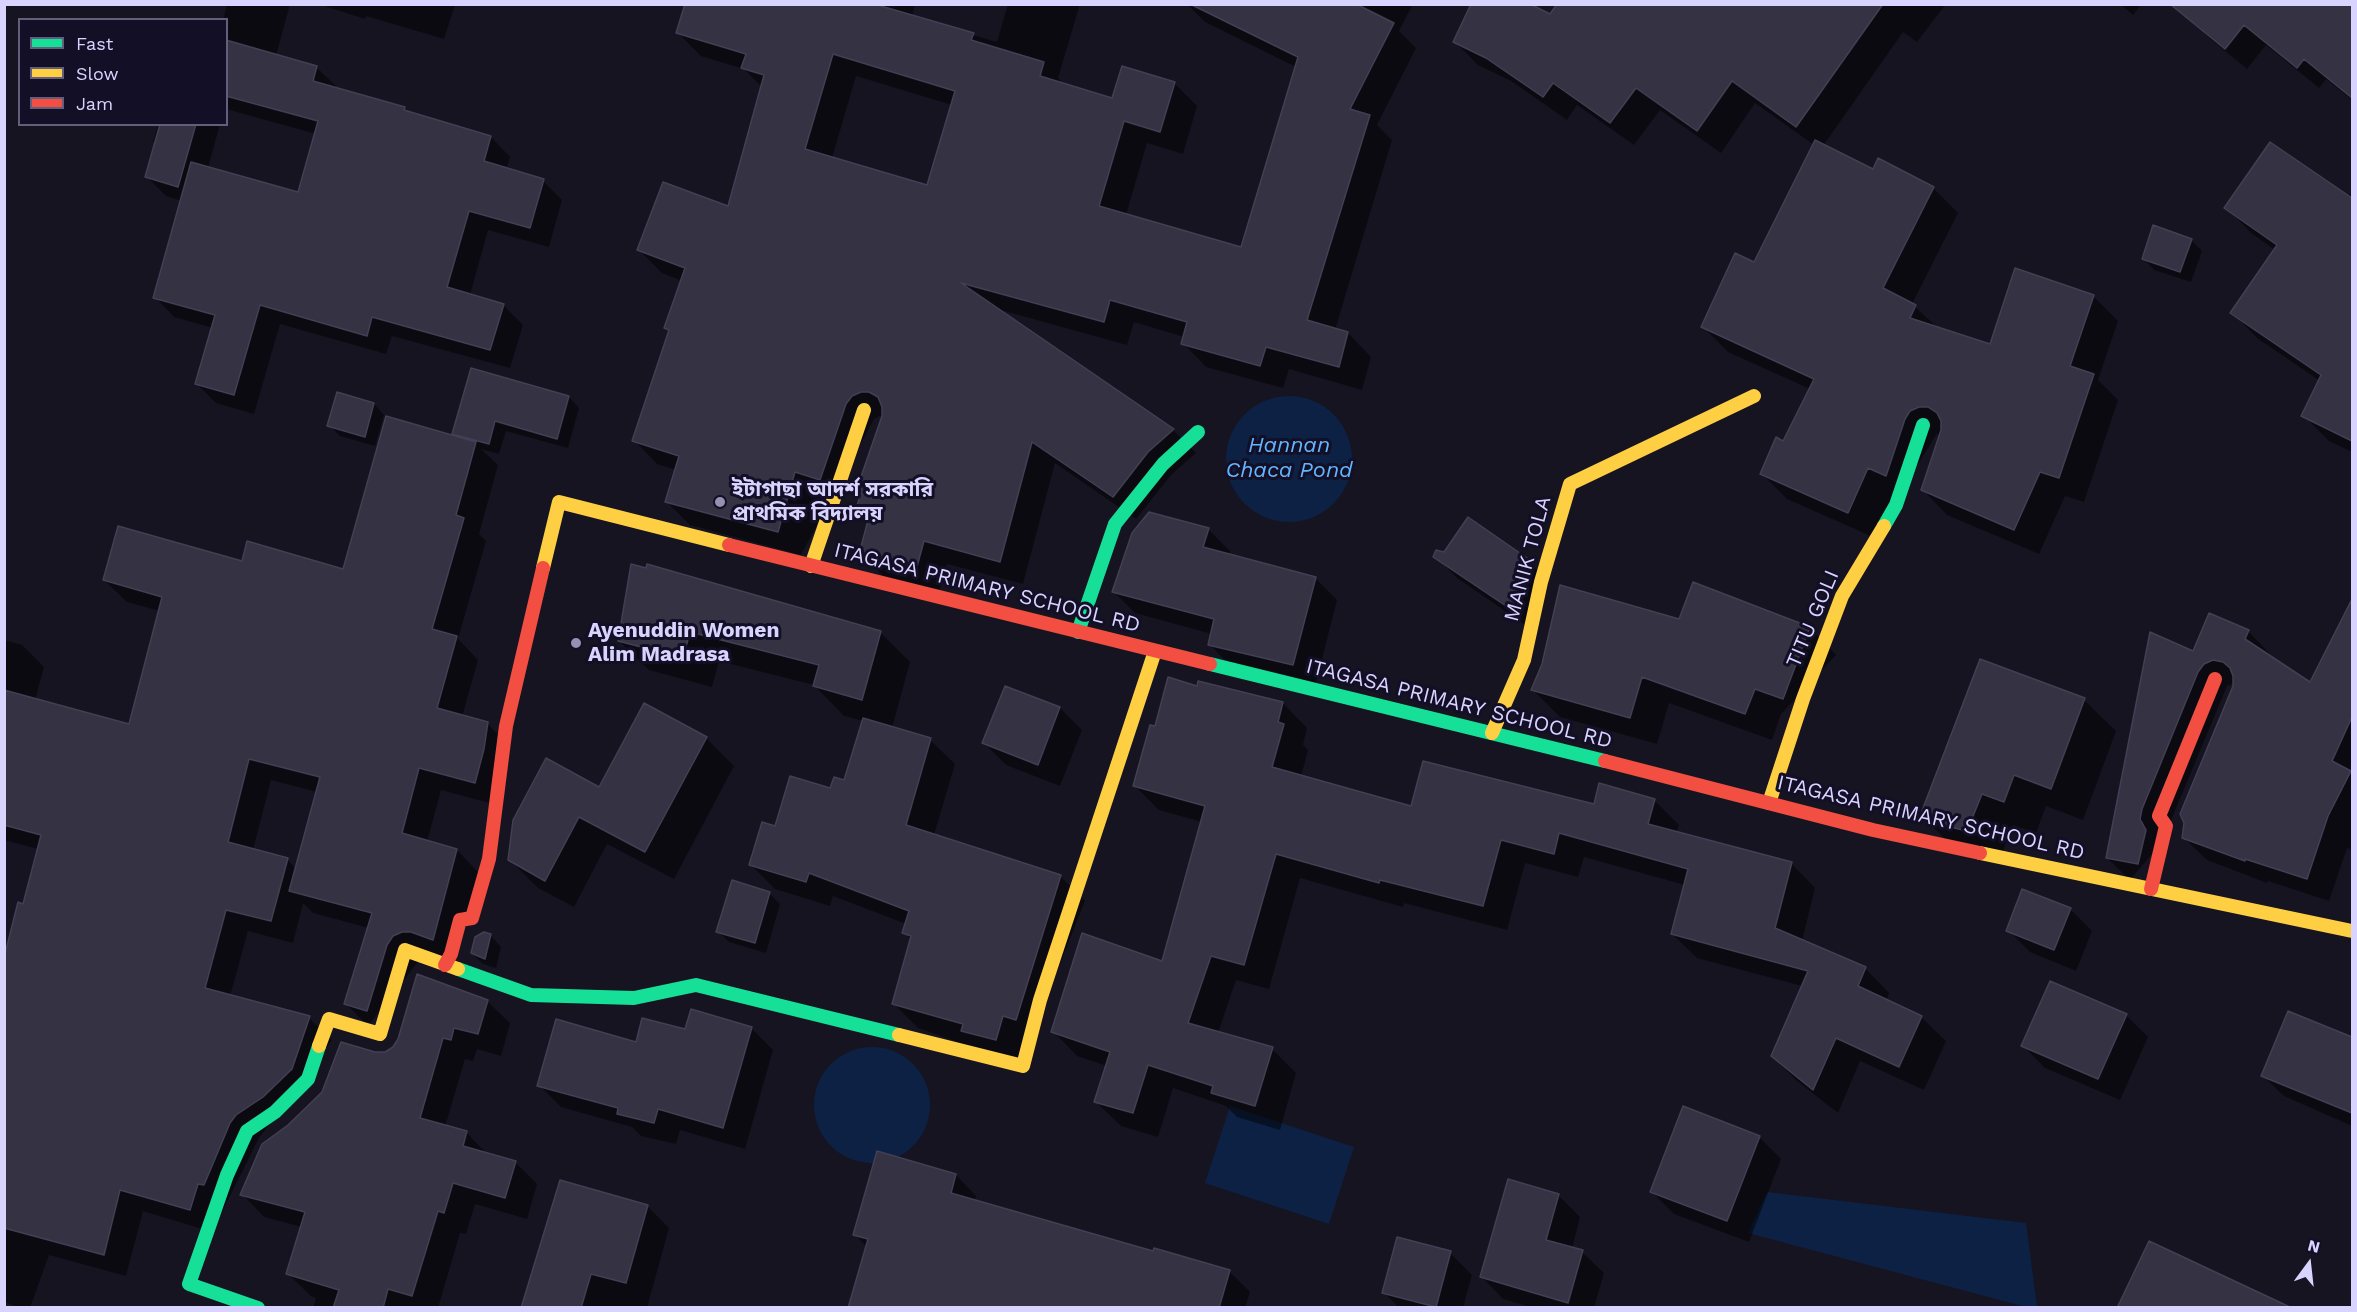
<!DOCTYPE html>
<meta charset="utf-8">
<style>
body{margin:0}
#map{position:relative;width:2357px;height:1312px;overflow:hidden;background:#161421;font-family:"Work Sans",sans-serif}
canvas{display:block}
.frame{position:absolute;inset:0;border:6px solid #d9d4ff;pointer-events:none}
.legend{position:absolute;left:18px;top:18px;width:210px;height:108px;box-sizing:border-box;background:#130f26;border:2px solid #625e7d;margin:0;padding:8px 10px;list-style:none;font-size:18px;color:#d9d4ff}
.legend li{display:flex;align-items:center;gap:12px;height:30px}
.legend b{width:30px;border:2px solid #625e7d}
.north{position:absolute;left:2279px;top:1234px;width:60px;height:60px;-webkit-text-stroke:4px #130f26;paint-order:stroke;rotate:15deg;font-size:16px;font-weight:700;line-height:24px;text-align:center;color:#d9d4ff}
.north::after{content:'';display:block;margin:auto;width:21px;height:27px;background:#d9d4ff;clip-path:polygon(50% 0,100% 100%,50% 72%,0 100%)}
</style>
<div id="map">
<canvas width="2357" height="1312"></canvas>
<div class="frame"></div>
<ul class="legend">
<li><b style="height:8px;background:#16e098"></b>Fast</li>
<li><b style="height:8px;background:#ffcf43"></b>Slow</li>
<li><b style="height:8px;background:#f24e42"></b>Jam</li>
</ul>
<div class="north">N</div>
</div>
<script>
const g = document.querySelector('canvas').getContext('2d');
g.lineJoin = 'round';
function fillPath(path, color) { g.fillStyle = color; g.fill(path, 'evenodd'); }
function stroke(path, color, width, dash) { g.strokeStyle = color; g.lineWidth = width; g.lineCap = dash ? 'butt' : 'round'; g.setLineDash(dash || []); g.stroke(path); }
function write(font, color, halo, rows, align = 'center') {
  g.font = font + ' "Work Sans","Noto Sans Bengali",sans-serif'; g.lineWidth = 6; g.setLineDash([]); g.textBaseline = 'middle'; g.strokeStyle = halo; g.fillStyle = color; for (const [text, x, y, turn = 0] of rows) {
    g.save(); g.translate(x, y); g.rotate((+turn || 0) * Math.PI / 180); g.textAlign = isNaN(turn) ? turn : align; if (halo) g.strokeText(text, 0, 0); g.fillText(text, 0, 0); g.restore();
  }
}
const water = new Path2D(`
 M1226 459a63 63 0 1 1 126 0a63 63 0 1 1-126 0Z
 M814 1105a58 58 0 1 1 116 0a58 58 0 1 1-116 0Z
 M1230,1106L1354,1147L1329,1224L1205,1183Z
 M1767,1192L2026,1223L2037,1307H2026L1748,1233Z`);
const shadow = new Path2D(`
 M227,4H290L276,56L316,67L336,86L335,89L404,108L409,113L491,137L510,157L506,170L543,181L562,200L549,247L488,230L470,295L503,305L523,325L510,368L392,336L386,354L280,324L254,414L216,403L197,384L213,328L174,317L155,297L182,201L166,196L147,177L156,145L153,142L158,124H220L208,168L299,194L316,134L226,109V20H223Z
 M318,4H454L455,5L444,39L366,16L365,19Z
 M686,4H915L912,17L997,42L1008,4H1080L1058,78L1065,85L1113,100L1174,83L1197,106L1183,154L1147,143L1126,215L1242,249L1296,67L1205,22L1187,4H1413L1399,31L1416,48L1377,125L1392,140L1335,330L1348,333L1371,357L1362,390L1289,369L1283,388L1206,367L1183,343L1184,337L1134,322L1127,345L997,309L1173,430L1196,453L1171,475L1136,519L1055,463L1023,584L947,564L939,592L884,577L861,554L870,521L858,509L862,495L858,491L884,414L874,419L801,555L690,525L667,502L676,470L657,464L634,440L670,331L666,328L682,281L662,273L639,250L729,208L762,87L744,69L701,56L678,33ZM856,76L952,105L928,187L832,158Z
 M1599,4H1946L1917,42L1903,32L1823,146L1873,171L1933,188L1958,213L1912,304L1939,329L1991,346L2093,296L2118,321L2098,380L2118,400L2084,502L2065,496L2039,554L1947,515L1923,490L1942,433L1936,435L1873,537L1787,499L1762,474L1784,442L1810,389L1728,352L1703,327L1755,264L1814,145L1755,103L1721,153L1660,110L1634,145L1577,105L1567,120L1511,81L1478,65L1455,42Z
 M2120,4H2142L2133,15Z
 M2346,7L2352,13V100L2326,79L2319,88L2266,45L2247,69L2208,37L2187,16Z
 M2352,191V452L2329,441L2303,415L2320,381L2257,338L2232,312L2275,250L2251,233L2226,207L2348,197Z
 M2191,240L2202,251L2191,282L2154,270L2144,259Z
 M569,397L579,408L568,448L506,431L499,454L481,449L498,465L479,534L486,541L458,639L478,660L462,717L487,723L509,746L497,805L441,790L427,842L457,850L479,873L455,961L425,953L368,1026L346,1004L369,928L313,913L303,903L293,943L248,931L230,996L309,1018L332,1040L259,1138L212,1232L143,1211L126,1276L49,1255L30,1308H20L4,1302V964L24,905L38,849L4,840V640L22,645L44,667L35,700L130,726L160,611L127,602L104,580L243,563L344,570L459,438L454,433ZM271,780L317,792L296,869L287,859L253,850Z
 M374,404L384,415L375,446L340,436L329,425Z
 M1208,529L1230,551L1229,556L1315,578L1337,600L1315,686L1231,666L1209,644L1212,634L1135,613L1113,591Z
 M1435,556L1526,559L1548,581L1537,633L1457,578Z
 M632,566L880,632L910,662L892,728L930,740L955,764L934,835L1061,877L1085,901L1020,1064L918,1028L893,1003L911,940L904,932L906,924L833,896L830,906L775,889L751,865L776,828L845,782L864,721L844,716L814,685L719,661L712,687L649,670L619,641Z
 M2344,620L2352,624V850L2347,848L2329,901L2268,881L2267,883L2207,860L2184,838L2186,823L2234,683L2227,686L2162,842L2130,880L2107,858L2194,653L2248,631L2270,654L2269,657L2311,684Z
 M1680,621L1810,628L1836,655L1781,714L1772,740L1669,703L1657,744L1560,717L1533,690Z
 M1006,688L1060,708L1082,730L1060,786L1006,765L984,743Z
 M1198,688L1283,703L1307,728L1303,745L1308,750L1301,777L1412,808L1595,806L1654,800L1679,825L1676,833L1791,863L1815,888L1802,941L1865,968L1889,993L1886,1001L1921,1017L1946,1041L1924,1090L1860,1061L1838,1113L1797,1081L1772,1056L1802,986L1697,958L1672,934L1685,885L1584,857L1578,877L1525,863L1507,930L1404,903L1403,907L1300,878L1269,989L1236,980L1218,1033L1272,1049L1296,1073L1280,1130L1237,1117L1226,1106L1173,1088L1158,1137L1121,1126L1096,1102L1107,1066L1077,1056L1053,1031L1163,963L1202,822L1159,810L1135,786L1156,728Z
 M2084,700L2116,731L2083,820L2046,806L2036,833L2013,825L1999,862L1954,848L1922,816Z
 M706,738L734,766L674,879L607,844L574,907L538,888L509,859L600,789Z
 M769,893L780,904L766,953L729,942L718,931Z
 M2070,909L2092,931L2076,971L2030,952L2008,930Z
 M484,934L491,936L501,947L496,968L483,964L472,953Z
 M487,1001L510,1023L501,1056L477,1049L473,1061L465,1059L445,1127L467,1133L488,1155L515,1162L537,1184L527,1219L475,1204L466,1234L460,1233L438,1308H313L316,1298L311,1296L288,1274L302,1227L264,1217L242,1194L289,1127L375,1054H385Z
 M2289,1013L2352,1039V1126L2284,1096L2263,1076Z
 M2126,1015L2148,1037L2120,1100L2045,1068L2023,1046Z
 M751,1028L773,1050L745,1149L680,1130L676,1144L641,1136L632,1127L561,1107L539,1085L637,1043L686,1031Z
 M1759,1137L1781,1159L1749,1242L1674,1214L1652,1192Z
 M956,1175L976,1196L975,1201L1154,1252L1229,1271L1250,1292L1245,1308H850L867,1247L854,1234Z
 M1558,1195L1580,1217L1572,1249L1582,1252L1604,1273L1594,1308H1534L1503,1299L1482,1277Z
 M647,1206L669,1228L647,1308H523Z
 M1450,1253L1472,1275L1463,1308H1399L1384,1292Z`);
const building = new Path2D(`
 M685,4H874L974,33L971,40L1044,62L1040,76L1112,98L1122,66L1175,82L1160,132L1124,121L1099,206L1241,247L1298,57L1190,4H1356L1394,23L1350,109L1370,115L1307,320L1348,332L1339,367L1266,347L1260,366L1181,344L1187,322L1110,300L1104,322L961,283L1174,429L1148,452L1113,497L1032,442L1000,562L924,541L916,570L859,554L870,513L856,509L861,493L856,491L882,416V407L878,397L869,392H861L852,396L846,404L820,480L795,472L778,532L665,502L679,456L632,441L669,330L664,328L685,268L637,250L663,182L728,206L764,75L741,68L746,54L676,33ZM833,54L955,91L927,185L805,149Z
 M1471,4H1530L1550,14L1557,4H1883L1796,127L1732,81L1697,131L1636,88L1610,123L1553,83L1543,97L1486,58L1453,42Z
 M2170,4H2352V98L2304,59L2297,68L2244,25L2225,49Z
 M226,40L317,66L313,81L405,107L404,110L491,136L484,161L544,179L530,228L469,211L447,287L504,304L490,350L372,317L367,336L260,305L234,395L195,384L215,315L153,298L191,162L298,192L318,121L226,96Z
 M160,124H196L178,187L145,177Z
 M1815,140L1873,169L1878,158L1934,187L1883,288L1916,305L1910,318L1990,344L2015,268L2094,295L2070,366L2094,374L2059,478L2040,472L2014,530L1921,490L1941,430V421L1937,413L1928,407H1919L1910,411L1905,419L1886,476L1868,468L1848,513L1760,474L1776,437L1783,441L1814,379L1701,327L1735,253L1754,262Z
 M2270,142L2352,198V441L2301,416L2321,375L2230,313L2277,245L2224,208Z
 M2153,225L2192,239L2180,272L2142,259Z
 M471,368L569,396L557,439L495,421L489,444L452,434Z
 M337,392L374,403L365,437L327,426Z
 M386,416L476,442L456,515L464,518L432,629L457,636L437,708L488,722L484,749L475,783L419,768L402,833L457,849L433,940L411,932H402L393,936L387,945L367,1011L344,1004L372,913L289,891L320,777L249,759L228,842L288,858L271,921L226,910L205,988L310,1016L292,1069L263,1097L236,1115L230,1123L204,1185L198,1184L190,1210L120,1190L104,1255L4,1228V958L18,902L23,904L41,835L4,825V690L129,724L162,597L103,580L118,526L242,561L247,541L343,569Z
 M1149,512L1209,528L1203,547L1316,577L1293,665L1208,645L1214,619L1112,592L1132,533Z
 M1468,517L1527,558L1517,573L1524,575L1515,612L1433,557L1436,550L1444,552Z
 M631,564L646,568L647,564L881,631L862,700L813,686L819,665L690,632L683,658L618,641Z
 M1693,582L1810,627L1783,699L1755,689L1745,714L1642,677L1630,718L1531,690L1542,664L1560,585L1679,619Z
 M2352,599V717L2332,761L2351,771L2328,816L2307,879L2245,859V861L2182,838L2184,823L2180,814L2233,686V676L2230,668L2223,662L2213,660L2204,664L2198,672L2142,809L2140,819L2146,830L2138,864L2106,858L2150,632L2193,651L2209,613L2249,630L2245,639L2310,682Z
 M1980,659L2085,698L2051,789L2014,775L2004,802L1982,794L1967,831L1946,826L1920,816Z
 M1168,677L1197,686L1198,681L1283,702L1278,722L1284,724L1272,767L1411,806L1423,761L1594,804L1599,783L1655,799L1648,824L1792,862L1775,928L1866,967L1858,986L1922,1016L1899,1067L1836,1038L1813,1090L1771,1056L1808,971L1671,934L1688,869L1559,833L1554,854L1501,840L1483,906L1380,880L1379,883L1276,854L1244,965L1211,956L1188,1023L1273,1047L1255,1106L1211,1093L1213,1086L1148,1065L1133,1113L1094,1102L1110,1052L1051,1032L1082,933L1162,961L1205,806L1133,786L1150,725L1155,726Z
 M1005,686L1060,707L1038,765L982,743Z
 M644,703L707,737L645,852L579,817L545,881L508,860L513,820L546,758L599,787Z
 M863,718L931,738L906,825L1061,875L1016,1020L1003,1016L996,1040L961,1031L963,1024L892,1004L911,936L902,933L909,911L809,873L806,882L749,865L762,822L775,826L790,776L830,788L834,777L844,780Z
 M732,880L770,892L755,943L716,932Z
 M2022,889L2071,908L2054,950L2006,931Z
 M484,932L491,934L485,959L471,953L475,937Z
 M417,974L488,1000L478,1034L454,1028L451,1040L443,1038L420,1118L467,1131L463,1146L516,1161L505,1198L453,1183L444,1213L438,1211L412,1296L388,1289L383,1308H333L339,1290L286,1274L305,1212L240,1195L262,1144L288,1125L322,1092L341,1042L375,1052H385L393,1047L398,1039Z
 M2050,981L2127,1014L2098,1079L2021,1046Z
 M691,1009L752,1027L723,1128L658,1109L654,1123L617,1114L618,1108L537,1086L556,1019L636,1042L642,1018L685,1029Z
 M2288,1011L2352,1037V1113L2261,1076Z
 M1683,1106L1760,1136L1727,1221L1650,1192Z
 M877,1151L956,1174L951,1193L1153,1251L1154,1248L1230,1270L1219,1308H848L868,1239L853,1235Z
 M1508,1179L1559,1194L1546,1240L1583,1250L1568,1303L1480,1277Z
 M560,1180L648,1205L626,1283L591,1274L581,1308H521Z
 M1397,1237L1451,1251L1436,1307L1382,1293Z
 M2149,1241L2292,1308H2117Z`);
const fast = new Path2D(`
 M1884,526L1896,505L1923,425
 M1078,632L1115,524L1163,464L1198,432
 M1210,664L1605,761
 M458,969L531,995L634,998L696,985L899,1035
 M258,1308L189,1284L227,1175L247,1131L275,1112L308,1079L319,1046`);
const slow = new Path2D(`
 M811,566L864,410
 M543,568L559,502L729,545
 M1492,733L1524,660L1541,582L1570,484L1754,396
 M1769,803L1803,699L1842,596L1884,526
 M1980,853L2352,931
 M899,1035L1023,1066L1040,1000L1155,651
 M319,1046L329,1019L380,1034L405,950L458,969`);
const jam = new Path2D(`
 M729,545L1210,664
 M1605,761L1873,830L1980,853
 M2151,889L2166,826L2159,816L2215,679
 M445,965L451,954L460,920L472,918L489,859L506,726L543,568`);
const markers = [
 [720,502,6,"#9591b1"],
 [576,643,6,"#9591b1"]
];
const poiNames = [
 ["ইটাগাছা আদর্শ সরকারি",732,490],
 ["প্রাথমিক বিদ্যালয়",732,514],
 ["Ayenuddin Women",588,631],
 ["Alim Madrasa",588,655]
];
const streetNames = [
 ["MANIK TOLA",1528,559,-75],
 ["ITAGASA PRIMARY SCHOOL RD",987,588,14],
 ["TITU GOLI",1813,619,-67],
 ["ITAGASA PRIMARY SCHOOL RD",1459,704,14],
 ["ITAGASA PRIMARY SCHOOL RD",1931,818,13]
];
const waterNames = [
 ["Hannan",1289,446],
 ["Chaca Pond",1289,471]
];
fillPath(water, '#0d2144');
fillPath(shadow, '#0007');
fillPath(building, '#343243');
stroke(building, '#433f54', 1.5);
stroke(fast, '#16e098', 14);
stroke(slow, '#ffcf43', 14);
stroke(jam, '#f24e42', 14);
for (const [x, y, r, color] of markers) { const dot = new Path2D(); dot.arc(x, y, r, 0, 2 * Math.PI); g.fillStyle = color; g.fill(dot); stroke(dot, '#130f26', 2); }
write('bold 21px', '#d9d4ff', '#130f26', poiNames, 'left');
write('21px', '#d9d4ff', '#130f26', streetNames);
write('italic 22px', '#62b6ff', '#130f26', waterNames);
</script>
